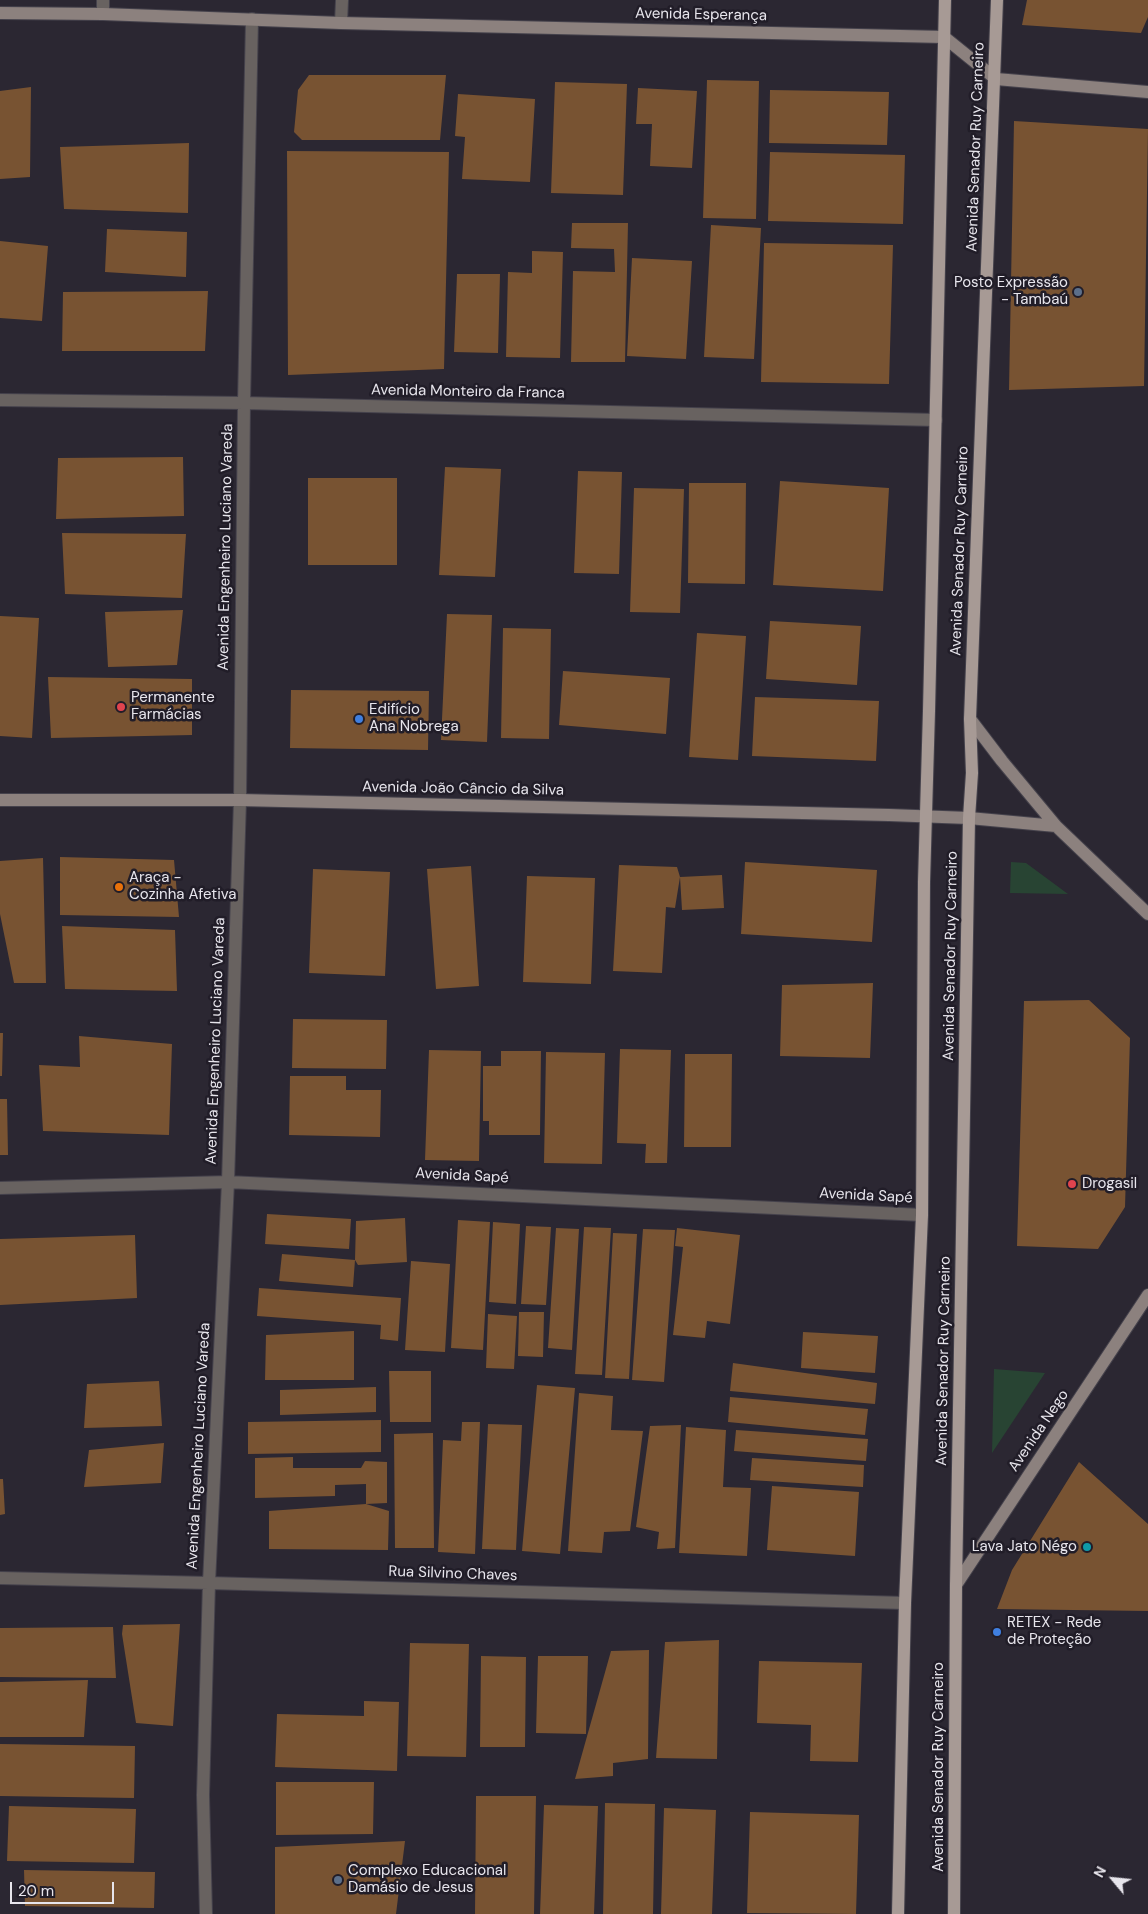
<!DOCTYPE html>
<meta charset="utf-8">
<style>
body{margin:0}
#map{position:relative;width:1148px;height:1914px;overflow:hidden;background:#2b2732;font-family:"DM Sans",sans-serif}
canvas{display:block}
.north{position:absolute;left:1088px;top:1854px;width:50px;height:50px;-webkit-text-stroke:4px #211d28;paint-order:stroke;rotate:298deg;font-size:14px;font-weight:700;line-height:20px;text-align:center;color:#e7e5ec}
.north::after{content:'';display:block;margin:auto;width:18px;height:22px;background:#e7e5ec;clip-path:polygon(50% 0,100% 100%,50% 72%,0 100%)}
.scale{position:absolute;left:10px;top:1882px;width:104px;height:22px;box-sizing:border-box;border:2px solid #e7e5ec;border-top:0;padding-left:6px;font-size:15px;line-height:18px;white-space:nowrap;color:#e7e5ec;-webkit-text-stroke:4px #211d28;paint-order:stroke}
</style>
<div id="map">
<canvas width="1148" height="1914"></canvas>
<div class="north">N</div>
<div class="scale">20 m</div>
</div>
<script>
const g = document.querySelector('canvas').getContext('2d');
g.lineJoin = 'round';
function fillPath(path, color) { g.fillStyle = color; g.fill(path, 'evenodd'); }
function stroke(path, color, width, dash) { g.strokeStyle = color; g.lineWidth = width; g.lineCap = dash ? 'butt' : 'round'; g.setLineDash(dash || []); g.stroke(path); }
function write(font, color, halo, rows, align = 'center') {
  g.font = font + ' "DM Sans",sans-serif'; g.lineWidth = 5; g.setLineDash([]); g.textBaseline = 'middle'; g.strokeStyle = halo; g.fillStyle = color; for (const [text, x, y, turn = 0] of rows) {
    g.save(); g.translate(x, y); g.rotate((+turn || 0) * Math.PI / 180); g.textAlign = isNaN(turn) ? turn : align; if (halo) g.strokeText(text, 0, 0); g.fillText(text, 0, 0); g.restore();
  }
}
const green = new Path2D(`
 M1011,862L1026,863L1068,894L1010,893Z
 M994,1369L1045,1373L992,1453Z`);
const building = new Path2D(`
 M1027,0H1148V17L1141,33L1022,25Z
 M309,75H446L440,140H302L294,132L298,90Z
 M707,80L759,81L756,219L703,218Z
 M555,82L627,84L623,195L551,193Z
 M31,87L30,177L0,179V91Z
 M638,88L697,91L692,168L650,166L652,124H636Z
 M770,90L889,92L887,145L769,143Z
 M458,94L535,99L530,182L462,179L465,137L455,136Z
 M1014,121L1148,129L1144,386L1009,390Z
 M189,143L188,213L64,209L60,147Z
 M287,151L449,152L444,369L288,375Z
 M770,152L905,155L903,224L768,221Z
 M572,223H628L625,362H571L573,271L615,272L614,249L571,248Z
 M711,225L761,228L754,359L704,357Z
 M107,229L187,232L186,277L105,272Z
 M0,241L48,246L42,321L0,318Z
 M764,243L893,245L889,384L761,382Z
 M532,251L563,252L560,358L506,357L508,272L532,273Z
 M632,258L692,261L686,359L627,356Z
 M457,274H500L498,353L454,352Z
 M208,291L205,351H62L63,292Z
 M183,457L184,516L56,519L58,458Z
 M445,467L501,469L495,577L439,575Z
 M578,471L622,472L619,574L574,573Z
 M308,478H397V565H308Z
 M780,481L889,488L883,591L773,585Z
 M689,483H746L745,584L688,583Z
 M634,488L684,489L680,613L630,612Z
 M62,533L186,534L182,598L65,594Z
 M183,610L177,665L108,667L105,612Z
 M447,614L492,615L487,742L441,740Z
 M0,616L39,618L32,738L0,736Z
 M770,621L861,626L857,685L766,679Z
 M503,628L551,629L549,739L501,738Z
 M697,633L746,636L738,760L689,757Z
 M563,671L670,678L666,734L559,725Z
 M48,677L192,679V735L51,738Z
 M291,690L429,691L428,750L290,748Z
 M755,697L879,701L876,761L752,756Z
 M60,857L174,860L179,917L60,915Z
 M43,858L46,983H14L0,914V861Z
 M745,862L877,870L872,942L741,934Z
 M619,865L677,867L680,877L675,908L666,907L662,973L613,971Z
 M471,866L479,986L436,989L427,869Z
 M313,869L390,872L385,976L309,973Z
 M722,875L724,908L682,910L680,877Z
 M527,876L595,878L591,984L523,982Z
 M62,926L175,930L177,991L65,989Z
 M873,983L870,1058L780,1056L782,985Z
 M1089,1000L1130,1038L1125,1207L1098,1249L1017,1246L1024,1001Z
 M293,1019L387,1020L386,1069L292,1068Z
 M0,1033H3L2,1076H0Z
 M79,1036L172,1044L169,1135L43,1131L39,1065L80,1067Z
 M620,1049L671,1050L667,1163H645L646,1144L617,1143Z
 M429,1050L481,1051L479,1161L425,1160Z
 M501,1051H541L540,1135H489V1121H483V1066H501Z
 M546,1052L605,1053L602,1164L544,1163Z
 M685,1054H732L731,1147H684Z
 M290,1076H346V1090H381L380,1137L289,1135Z
 M0,1099H7L8,1155H0Z
 M267,1214L351,1219L349,1249L265,1244Z
 M405,1218L407,1262L358,1265L355,1260L353,1287L279,1281L282,1254L355,1260L356,1221Z
 M458,1220L490,1222L483,1350L451,1348Z
 M493,1222L520,1224L516,1304L489,1302Z
 M526,1226L551,1227L546,1305L521,1304Z
 M584,1227L611,1228L602,1375L575,1374Z
 M556,1228L579,1229L572,1350L548,1348Z
 M677,1228L740,1235L730,1324L707,1321L705,1338L673,1335L683,1247L675,1246Z
 M643,1229L675,1230L664,1382L632,1380Z
 M613,1233L637,1234L629,1379L605,1378Z
 M135,1235L137,1298L0,1305V1239Z
 M411,1261L450,1264L445,1352L405,1350Z
 M259,1288L401,1298L398,1341L380,1339L381,1325L257,1316Z
 M519,1312H544L543,1357L518,1356Z
 M488,1314L517,1316L514,1369L486,1368Z
 M354,1331V1380H265L266,1335Z
 M803,1332L878,1336L875,1373L801,1368Z
 M733,1363L877,1383L875,1404L730,1391Z
 M389,1371H431V1422H390Z
 M159,1381L162,1426L84,1428L87,1384Z
 M537,1385L575,1388L560,1554L522,1551Z
 M376,1387V1412L280,1415V1390Z
 M579,1393L613,1396L611,1430L643,1431L630,1531L604,1532L602,1553L568,1551Z
 M730,1397L868,1409L865,1435L728,1422Z
 M381,1420V1452L248,1454V1422Z
 M462,1422H480L475,1554L438,1552L443,1440L461,1441Z
 M488,1424L522,1425L516,1550L482,1549Z
 M681,1425L675,1548L657,1549L659,1532L636,1527L650,1426Z
 M686,1427L726,1430L723,1487L751,1488L747,1556L679,1553Z
 M736,1430L868,1439L866,1461L734,1451Z
 M433,1433L434,1548H395L394,1434Z
 M164,1443L161,1483L84,1487L89,1450Z
 M293,1457V1468H361L365,1461L387,1462V1503L366,1504V1484L335,1485V1496L255,1498V1458Z
 M752,1458L864,1465L863,1487L750,1480Z
 M1079,1462L1148,1524V1611L997,1609L1012,1570Z
 M0,1479H3L5,1514L0,1515Z
 M772,1486L859,1492L855,1556L767,1550Z
 M366,1504L389,1511L388,1550L269,1549V1511Z
 M180,1624L173,1726L136,1723L122,1634L123,1625Z
 M113,1627L116,1678L0,1677V1628Z
 M719,1640L717,1759L656,1758L665,1642Z
 M410,1643L469,1644L466,1757L407,1756Z
 M649,1650L648,1759L613,1763V1776L575,1779L611,1651Z
 M481,1656L526,1657L525,1747H480Z
 M538,1656H588L586,1734L536,1733Z
 M759,1661L862,1663L858,1762L810,1761L811,1725L757,1723Z
 M88,1680L84,1737H0V1682Z
 M364,1701L399,1702L397,1771L275,1767L277,1714L364,1716Z
 M0,1744L135,1746L134,1798L0,1796Z
 M276,1782H374L373,1834L276,1835Z
 M476,1796H536L534,1914H475Z
 M605,1803L655,1804L653,1914H603Z
 M544,1805L598,1806L594,1914H540Z
 M9,1806L136,1809L134,1863L7,1861Z
 M664,1808L716,1810L712,1914H661Z
 M750,1812L859,1815L856,1914L747,1913Z
 M405,1841L396,1914H275V1847Z
 M24,1870L155,1872L154,1908L25,1906Z`);
const street = new Path2D(`
 M103,0V14
 M341,23L342,0
 M0,400L244,403L936,420
 M0,1188L228,1182L922,1215
 M0,1578L209,1583L905,1603
 M206,1914L203,1795L209,1583L228,1182L240,800L244,403L252,19`);
const secondary = new Path2D(`
 M0,13L103,14L341,23L944,37L996,79L1148,92
 M970,719L1002,761L1056,826L1148,914
 M0,800H240L889,815L969,818L1056,826
 M956,1585L1148,1295`);
const primary = new Path2D(`
 M898,1914L905,1603L922,1215L924,882L929,711L945,0
 M954,1914L956,1585L969,818L972,773L970,719L997,0`);
const markers = [
 [1078,292,5,"#5c6f8a"],
 [121,707,5,"#e0444e"],
 [359,719,5,"#3f7fe0"],
 [119,887,5,"#e8710a"],
 [1072,1184,5,"#e0444e"],
 [1087,1547,5,"#0f9aa8"],
 [997,1632,5,"#3f7fe0"],
 [338,1880,5,"#5c6f8a"]
];
const streetNames = [
 ["Avenida Esperança",701,15,1],
 ["Avenida Senador Ruy Carneiro",976,147,-88],
 ["Avenida Monteiro da Franca",468,392,1],
 ["Avenida Engenheiro Luciano Vareda",226,547,-89],
 ["Avenida Senador Ruy Carneiro",960,551,-88],
 ["Avenida João Câncio da Silva",463,789,1],
 ["Avenida Senador Ruy Carneiro",951,956,-89],
 ["Avenida Engenheiro Luciano Vareda",216,1041,-88],
 ["Avenida Sapé",462,1176,3],
 ["Avenida Sapé",866,1196,3],
 ["Avenida Senador Ruy Carneiro",944,1361,-89],
 ["Avenida Nego",1039,1431,-56],
 ["Avenida Engenheiro Luciano Vareda",199,1446,-87],
 ["Rua Silvino Chaves",453,1574,2],
 ["Avenida Senador Ruy Carneiro",939,1767,-90]
];
const poiNames = [
 ["Posto Expressão",1068,283,"right"],
 ["- Tambaú",1068,300,"right"],
 ["Permanente",131,698],
 ["Farmácias",131,715],
 ["Edifício",369,710],
 ["Ana Nobrega",369,727],
 ["Araça -",129,878],
 ["Cozinha Afetiva",129,895],
 ["Drogasil",1082,1184],
 ["Lava Jato Négo",1077,1547,"right"],
 ["RETEX - Rede",1007,1623],
 ["de Proteção",1007,1640],
 ["Complexo Educacional",348,1871],
 ["Damásio de Jesus",348,1888]
];
fillPath(green, '#284433');
fillPath(building, '#785332');
stroke(street, '#45424c', 14);
stroke(secondary, '#45424c', 14);
stroke(primary, '#45424c', 14);
stroke(street, '#686260', 12);
stroke(secondary, '#8c817e', 12);
stroke(primary, '#a79a95', 12);
for (const [x, y, r, color] of markers) { const dot = new Path2D(); dot.arc(x, y, r, 0, 2 * Math.PI); g.fillStyle = color; g.fill(dot); stroke(dot, '#211d28', 2); }
write('15px', '#e7e5ec', '#211d28', streetNames);
write('15px', '#e7e5ec', '#211d28', poiNames, 'left');
</script>
